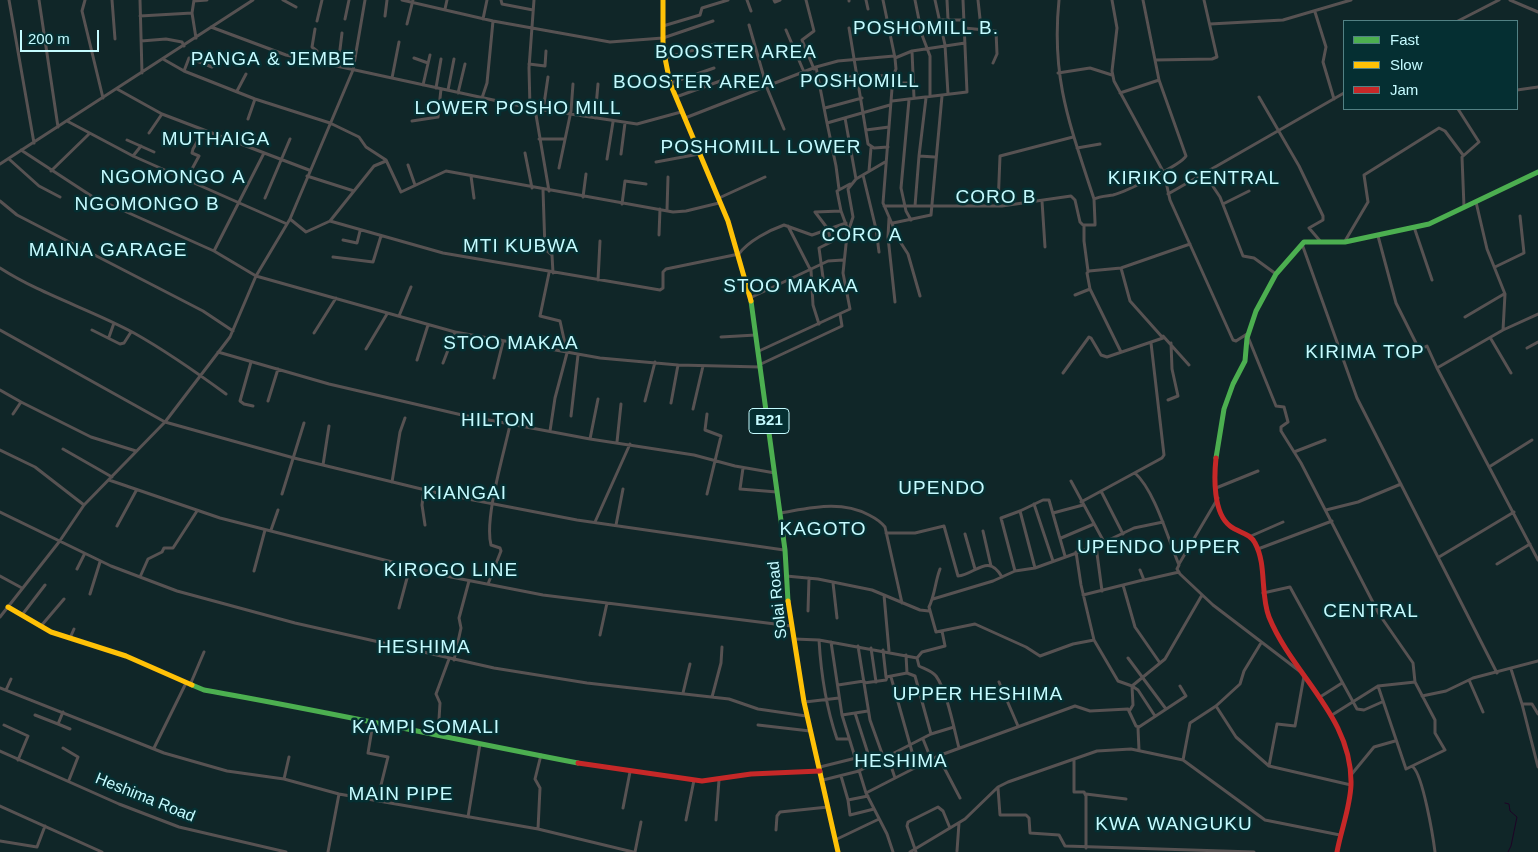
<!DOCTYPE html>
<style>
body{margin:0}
#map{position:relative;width:1538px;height:852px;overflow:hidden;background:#102628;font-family:Arial,sans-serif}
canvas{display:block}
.legend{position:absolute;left:1343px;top:20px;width:175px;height:90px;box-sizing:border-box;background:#052f32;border:1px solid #528184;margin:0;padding:6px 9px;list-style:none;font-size:15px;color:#c5fbff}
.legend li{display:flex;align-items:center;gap:10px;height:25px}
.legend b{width:25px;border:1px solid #528184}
.scale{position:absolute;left:20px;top:30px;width:79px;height:22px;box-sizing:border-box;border:2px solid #c5fbff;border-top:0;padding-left:6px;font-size:15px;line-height:18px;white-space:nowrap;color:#c5fbff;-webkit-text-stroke:4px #052f32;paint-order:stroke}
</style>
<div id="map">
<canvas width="1538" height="852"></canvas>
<ul class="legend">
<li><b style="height:6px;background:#4caf50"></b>Fast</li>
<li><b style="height:6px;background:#ffc107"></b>Slow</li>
<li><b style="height:6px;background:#c62828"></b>Jam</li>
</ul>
<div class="scale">200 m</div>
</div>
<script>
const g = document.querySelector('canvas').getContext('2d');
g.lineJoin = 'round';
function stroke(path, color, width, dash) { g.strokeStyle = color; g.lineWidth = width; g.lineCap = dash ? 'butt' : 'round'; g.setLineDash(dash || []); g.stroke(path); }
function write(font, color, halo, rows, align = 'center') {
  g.font = font + ' Arial,sans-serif'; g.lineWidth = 5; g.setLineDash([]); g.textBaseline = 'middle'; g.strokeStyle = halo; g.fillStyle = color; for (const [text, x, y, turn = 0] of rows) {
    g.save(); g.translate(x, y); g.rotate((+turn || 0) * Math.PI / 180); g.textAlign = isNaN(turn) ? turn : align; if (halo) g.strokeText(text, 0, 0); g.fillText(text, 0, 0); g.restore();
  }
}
const stream = new Path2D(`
 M1505,803L1509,804L1510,811L1517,817L1511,846L1508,852`);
const street = new Path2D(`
 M9,0L34,143
 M39,0L58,127
 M85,0L82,11L103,98
 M112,0L115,39
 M140,0L142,73
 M283,0L296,7
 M402,0L493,21L610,42L663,38L713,21
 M501,0L502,4L533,10
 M747,0L751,11
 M774,0L775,2L780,0
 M806,0L814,31L802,40L814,69
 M849,0V1
 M866,0L868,9
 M883,0L895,58L896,69L893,76L883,203L899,240L908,254L920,296
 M915,0L922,35L930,56V96
 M935,0L945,45L948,94
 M947,0L948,19
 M978,0L981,28
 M1059,0C1051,79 1070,125 1094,199
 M1112,0L1117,28L1112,71L1114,81L1164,173L1170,200L1233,340L1236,341L1247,334
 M1510,0L1538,12
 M194,1L207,0
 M445,9L447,0
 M1315,12L1326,47L1323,62L1334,99
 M192,13L194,0
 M140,16L192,13L196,38
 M385,16L387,0
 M345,19L349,0
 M483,19L487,0
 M940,20H963
 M317,21L322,0
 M1458,21L1499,0
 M407,24L413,0
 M1210,24L1283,20L1351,0
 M749,25L767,88L784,129
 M663,26L700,15L702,8L728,0
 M211,27L286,55L530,108L637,124L681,112
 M849,28L868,144L874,148L888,147
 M964,28L996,31L997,54L993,63
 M315,29L312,47L317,51L315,61
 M786,30L804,72
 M141,41L166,39L182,42L184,46
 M912,51L914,98
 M414,58L428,63
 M665,58L715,44
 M895,58L912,51L965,43
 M163,59L184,71L255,99L330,123L359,137L366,147L386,160L401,192L446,171L673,212L686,211L719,203
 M1155,60L1212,59L1217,57L1204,0
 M529,64L545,66L546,51
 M338,66L342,33
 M816,67L827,123
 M184,71L189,58L212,67
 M1058,73L1090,68L1112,75
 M392,78L399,42
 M671,83L714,68
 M894,83H913
 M423,85L430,55
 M821,87L856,75L893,76
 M436,88L441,59
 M117,89L162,114L309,170
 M448,90L454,59
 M1517,90L1538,87
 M237,91L246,74
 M458,93L465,64
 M1120,93L1159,80
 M676,97L723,80
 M1259,97L1299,166L1323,216V220L1309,228L1321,242
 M482,98L487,83L493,21
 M909,100L901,188L906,211L911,220
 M892,101L967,92L963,0
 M530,108L529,68L534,0
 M825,108L862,98
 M535,109L549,191
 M1458,109L1479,142L1462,157L1464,207
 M543,111L548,77
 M595,118L598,84
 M685,118L816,67L838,61L894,56
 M845,118L856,179
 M248,119L255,99
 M67,121L133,156L287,224
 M412,121L438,117L441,89
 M866,130L889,127
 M149,133L162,114
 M539,139H564
 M127,140L154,152
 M1077,148L1100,144
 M21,150L93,197L214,251L264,153
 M525,153L532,188
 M621,154L625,123
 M133,156L141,146
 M919,156L926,98
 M9,159L39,186L60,197
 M607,159L613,122
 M656,162L699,154
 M0,164L253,0
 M408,165L415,185
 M559,168L571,111L573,84
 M51,171L89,134
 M869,171L871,148
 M1204,173L1220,197L1243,256L1254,258L1276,274
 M863,175L876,229L879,252
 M307,176L354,191
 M471,176L474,198
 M186,180L199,156L192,153L193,149L204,130
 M839,189L836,166L827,123L890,105
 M543,190L545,249L552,255L553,273
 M1168,194L1344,93
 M583,197L586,174
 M265,198L290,139
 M719,198L765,177
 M0,201L17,215L203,311L233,331
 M1042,201L1045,247
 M1476,202L1487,249L1505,294L1503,330
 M622,204L625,181L646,184
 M1223,204L1249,191
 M884,206H1002L1071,196L1075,200L1080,222L1083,225H1095V222L1094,199C1100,196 1107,196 1113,195C1125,192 1181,165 1186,156L1159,80L1143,0
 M915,206L919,156L935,157
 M998,206L1000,156L1073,137
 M667,210L668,177
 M889,218L888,237L895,302
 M290,219L306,232L330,221L443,253L660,290L663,288V272L666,269L739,254C748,241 770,230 784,225L812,235L846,223
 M330,221L374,166L386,161
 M893,223L931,215L942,96
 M1084,225V241L1088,271
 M788,226L810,269
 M1414,227L1432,280
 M848,230L841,211L837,191L850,184
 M659,235L660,209
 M1378,236L1396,303L1418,347L1421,349L1427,346L1437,368L1503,330L1538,314
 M343,240L357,243L360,231
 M1345,241L1368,202L1364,175L1439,128L1445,131L1463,155
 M1302,244L1357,398L1497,673
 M214,251L256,276L455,332L600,358L678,365L761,367
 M333,257L373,262L381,236
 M1495,267L1524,253L1520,216
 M0,268C42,295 90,309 134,333C166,351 196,372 226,394
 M811,270L813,305L819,324
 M549,273L540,316L560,321L567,353L555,398L550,431
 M598,280L600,241
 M824,285L819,248L831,242L828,229L815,212L841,211
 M1090,289L1121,352
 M1075,295L1090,289L1087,273L1089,271L1121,268L1190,244
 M752,297L828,261L843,260
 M399,316L411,287
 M1465,317L1504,294
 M0,330L165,422L294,458L442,494L577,520L784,550
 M92,330L120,344L124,343L131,332
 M314,333L336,298
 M1163,336L1189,365
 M109,337L114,323
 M721,337L756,335
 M1248,337L1276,406L1284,407L1288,422L1281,427V431L1301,463L1379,614L1413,663L1415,682L1435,720V733L1445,750L1406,769L1378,686
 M1491,339L1511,373
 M1527,348L1538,342
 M366,349L387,314
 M759,351L850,309L843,273L847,235L853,217L848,189L856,179L885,162
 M218,352L329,384L462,415L590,439L694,455L735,466L775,473
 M417,360L428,325
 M251,362L240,401L244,404L253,406
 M443,363L455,332
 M761,364L842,326L840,314
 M1437,368L1538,560
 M1063,373L1089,337L1091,338L1101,355L1107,357L1163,338L1130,301L1121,268
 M494,378L503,342
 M0,390L21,402
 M1168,400L1178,396L1172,369L1171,343
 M268,401L278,369
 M645,401L655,362
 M671,403L678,365
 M693,409L703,366
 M13,414L21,402L91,437L136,451
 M707,414L705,430L721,436L707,494
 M571,416L578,355
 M590,439L598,399
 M617,442L621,404
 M63,449L112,477
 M0,450L35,467L84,505
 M1294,452L1325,440
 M323,465L329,426
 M1489,467L1532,440
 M743,468L740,489L777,492
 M1135,473C1155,491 1168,539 1179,565L1177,569L1180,574L1213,605L1302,673
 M109,480L220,518L451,577L543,595L791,626
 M1071,481L1104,542
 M392,482L400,432L405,418
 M1216,488L1258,471
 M424,489L422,505L425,525
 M1101,491L1123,534
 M282,494L304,423
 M1081,502L1162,458L1164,455L1151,343
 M1034,504L1053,561
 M1326,510L1358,502L1401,484
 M1020,511L1035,568
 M0,512L111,566L177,591L295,623L494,668L587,683L729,699L758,709L806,716
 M780,513C811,508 840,500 869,515C875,518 881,522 885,527L902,603
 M1053,513L1083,505
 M595,522L630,444
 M616,525L623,489
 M117,526L136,491
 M271,530L278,510
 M983,531L991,566
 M886,533H915L944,526L958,576C975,575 988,552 1002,577
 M965,534L975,569
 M1251,536L1283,522
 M1061,538L1094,524
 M1096,546L1102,591
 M1258,549L1332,521
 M1076,552L1081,585L1094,640L1118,681L1132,686L1165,659L1202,595
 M1439,557L1514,512
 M1179,564L1218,498
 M1497,564L1530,544
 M77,569L84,555
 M940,569C935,582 935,595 929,607L936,632L975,624L1026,647L1040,656L1073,644L1094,640
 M1140,570L1144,580L1179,572
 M254,571L265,530
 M1015,571L1001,518L1020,511L1043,500H1049L1065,556
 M0,576L22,588
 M786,576L818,579L872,590L920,610L929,611
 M140,577L148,559L162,552L164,548H173L197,511
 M833,583L837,618
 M488,584L501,551L500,548L491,545C484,519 504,453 510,425
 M1123,585L1135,627L1160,663
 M1263,593L1290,587L1357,709L1364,710L1382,702
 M90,594L100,562
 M884,595L889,651
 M1083,595L1143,580
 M933,599L993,581L1015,571L1035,568L1096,546L1134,528L1163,522
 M399,608L410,567
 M808,611L809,578
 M22,615L45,585
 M0,617L59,542L84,505L165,422L230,337L256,276L290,219L353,70L365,0
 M41,626L64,599
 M942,631L945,646L922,652L917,658L919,666C925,669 932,671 936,676C947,691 954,729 959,748
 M600,635L607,603
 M70,638L74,629
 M794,639L819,640L917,658
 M819,640C821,674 826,707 837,739H849
 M831,642L842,715L866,793L887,834L893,852
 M858,646L870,720L884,759
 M871,648L876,682
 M883,650L886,677L907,673L915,676L931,734
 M906,655L907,673
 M1128,658L1166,709
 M454,660L461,628L459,618L469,581
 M1511,669L1522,704L1538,767
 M891,677L916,766
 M1469,680L1483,712
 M999,682L1018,726
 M864,683L886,680L887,677
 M190,685L204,652
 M838,685L864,681
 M1132,686L1138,690L1155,716
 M0,688L164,753L227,771L284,779L339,794L538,829L633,852
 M6,690L11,679
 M683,693L690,664
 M1422,696L1446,691L1473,678L1538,661
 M712,697L721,663L722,647
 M1320,697L1342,683
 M805,702L839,698
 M1522,704H1532L1538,714
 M1216,706L1236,737L1269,766L1351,785
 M1130,710L1133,705L1132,686
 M855,713L872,766
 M35,715L58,724L63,712
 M842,715L868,711
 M1332,715L1378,686L1415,682
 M373,723L368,753L388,757L377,801
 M58,724L70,729
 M4,725L28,736L18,760
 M758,725L810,731
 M1138,728L1139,750
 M438,736L440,703L436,694L449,659
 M923,739L931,759
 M63,748L78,757L69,780
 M154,748L186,683
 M0,751L119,804L179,827L286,852
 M938,756L960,798
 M888,757L895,778
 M1074,760V792H1084L1086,796V848
 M1183,760L1190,723L1216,706L1240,684L1244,671L1261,643
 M1269,766L1277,724L1295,726L1304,676
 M820,767L856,758
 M1413,767C1423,776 1433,836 1435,852
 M1351,775L1374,747L1395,741
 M841,776L848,800L868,796
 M284,779L289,757
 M823,780L859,771L931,734L954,727
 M998,788L1000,815H1026L1029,818L1030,833L1059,835L1065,846L1254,852
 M866,793L938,756L1075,706L1090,711L1128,709L1136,726L1139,727L1186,696L1180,686
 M1086,794L1126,799
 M848,800L850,815L874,809
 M0,806L102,852
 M623,808L630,772
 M468,817L480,744
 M686,820L694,780
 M716,820L719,780
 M538,829L540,788L535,779L541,755
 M776,830L777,816L780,812L828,807
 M835,840L879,819
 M0,841L37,847L45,826
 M957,851L959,823
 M328,852L339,794
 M635,852L641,822
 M910,852L965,819L998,787L1008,782L1097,751L1131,749L1183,760L1265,820L1340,835
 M916,852L907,826L908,822L938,807L943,811L950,828`);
const fast = new Path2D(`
 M751,301L785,550L788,601
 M1216,458L1224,409L1233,384L1245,361L1247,338L1256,311L1276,274L1304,242H1345L1429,224L1538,172
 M192,685L204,690C329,712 453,739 578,763`);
const slow = new Path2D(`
 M663,0V48L670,83L728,221L751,301
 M788,601L804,702L838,852
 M8,607L51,632L126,656L192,685`);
const jam = new Path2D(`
 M1216,458C1214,477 1213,513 1230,526C1239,533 1250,533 1255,543C1267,565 1260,594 1269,617C1293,676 1353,717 1351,785C1350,808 1341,830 1337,852
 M578,763L702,781L751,774L820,771`);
const shields = [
 [769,421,40]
];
const shieldNames = [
 ["B21",769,421]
];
const streetNames = [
 ["Solai Road",778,600,-96],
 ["Heshima Road",145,798,22]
];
const quarterNames = [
 ["POSHOMILL B.",926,29],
 ["BOOSTER AREA",736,53],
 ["PANGA & JEMBE",273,60],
 ["POSHOMILL",860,82],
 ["BOOSTER AREA",694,83],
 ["LOWER POSHO MILL",518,109],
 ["MUTHAIGA",216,140],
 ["POSHOMILL LOWER",761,148],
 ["NGOMONGO A",173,178],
 ["KIRIKO CENTRAL",1194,179],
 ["CORO B",996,198],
 ["NGOMONGO B",147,205],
 ["CORO A",862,236],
 ["MTI KUBWA",521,247],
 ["MAINA GARAGE",108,251],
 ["STOO MAKAA",791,287],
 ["STOO MAKAA",511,344],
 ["KIRIMA TOP",1365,353],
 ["HILTON",498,421],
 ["UPENDO",942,489],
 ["KIANGAI",465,494],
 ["KAGOTO",823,530],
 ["UPENDO UPPER",1159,548],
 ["KIROGO LINE",451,571],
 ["CENTRAL",1371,612],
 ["HESHIMA",424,648],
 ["UPPER HESHIMA",978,695],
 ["KAMPI SOMALI",426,728],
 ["HESHIMA",901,762],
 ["MAIN PIPE",401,795],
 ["KWA WANGUKU",1174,825]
];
stroke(stream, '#1e0426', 1);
stroke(street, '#575252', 3);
stroke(fast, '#4caf50', 5);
stroke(slow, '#ffc107', 5);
stroke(jam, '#c62828', 5);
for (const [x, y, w] of shields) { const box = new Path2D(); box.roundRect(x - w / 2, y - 12.5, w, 25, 4); g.fillStyle = '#052f32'; g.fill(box); stroke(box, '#c5fbff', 1); }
write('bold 15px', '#c5fbff', null, shieldNames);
write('16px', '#c5fbff', '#052f32', streetNames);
g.letterSpacing = '1px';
write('19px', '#c5fbff', '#052f32', quarterNames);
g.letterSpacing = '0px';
</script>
